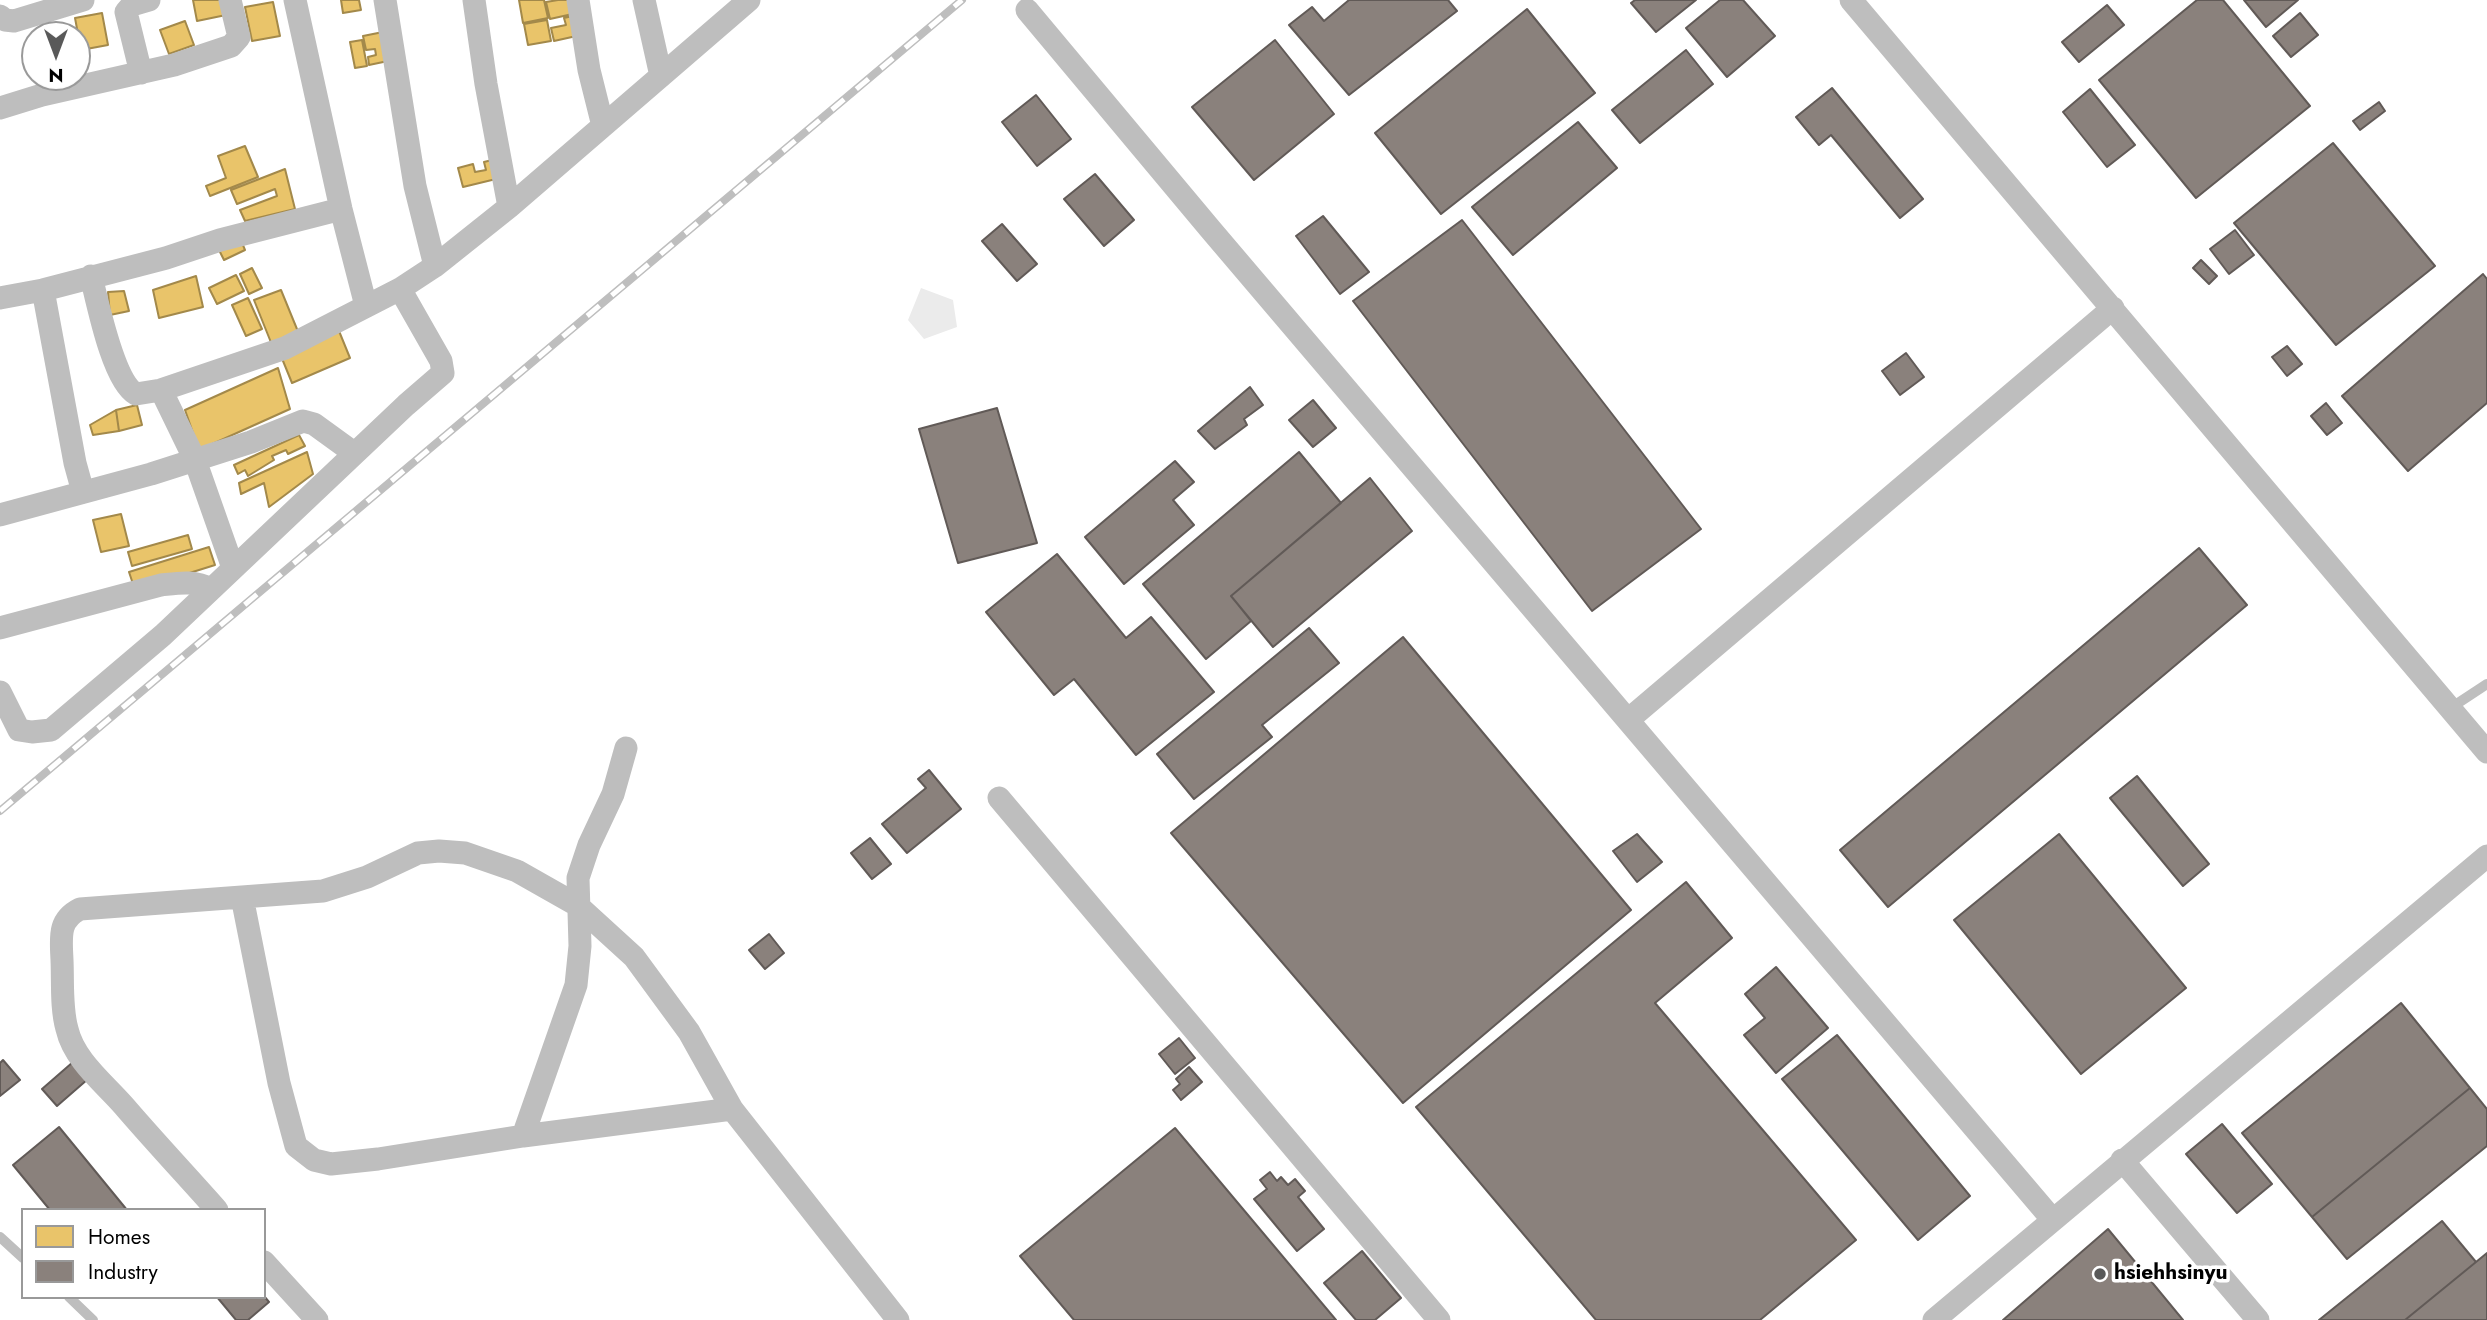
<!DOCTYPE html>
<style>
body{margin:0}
#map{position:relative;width:2487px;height:1320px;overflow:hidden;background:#fff;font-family:Jost,sans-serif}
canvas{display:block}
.legend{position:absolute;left:21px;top:1208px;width:245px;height:91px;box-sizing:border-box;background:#fff;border:2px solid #999;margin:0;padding:9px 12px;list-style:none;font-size:21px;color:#000}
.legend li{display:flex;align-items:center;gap:14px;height:35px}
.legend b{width:35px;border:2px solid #999}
.north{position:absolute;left:21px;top:21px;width:70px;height:70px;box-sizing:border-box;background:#fff;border:2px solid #999;border-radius:50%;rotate:180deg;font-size:19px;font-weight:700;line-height:28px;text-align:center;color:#000}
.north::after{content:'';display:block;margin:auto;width:24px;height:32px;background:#595959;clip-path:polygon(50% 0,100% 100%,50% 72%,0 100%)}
</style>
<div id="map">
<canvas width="2487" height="1320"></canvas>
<ul class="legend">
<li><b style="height:19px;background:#e9c46a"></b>Homes</li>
<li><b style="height:19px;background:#8a817c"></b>Industry</li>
</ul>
<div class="north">N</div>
</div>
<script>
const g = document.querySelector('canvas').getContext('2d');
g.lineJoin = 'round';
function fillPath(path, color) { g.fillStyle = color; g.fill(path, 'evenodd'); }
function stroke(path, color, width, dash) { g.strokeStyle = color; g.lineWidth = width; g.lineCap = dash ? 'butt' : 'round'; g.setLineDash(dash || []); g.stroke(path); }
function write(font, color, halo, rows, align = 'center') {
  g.font = font + ' Jost,sans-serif'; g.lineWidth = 7; g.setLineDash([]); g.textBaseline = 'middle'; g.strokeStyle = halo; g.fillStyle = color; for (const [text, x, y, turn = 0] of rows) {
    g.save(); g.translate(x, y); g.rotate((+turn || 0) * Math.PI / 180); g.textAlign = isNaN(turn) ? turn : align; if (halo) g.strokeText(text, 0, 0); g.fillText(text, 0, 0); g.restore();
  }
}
const green = new Path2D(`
 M921,288L953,300L957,327L924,339L908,320Z`);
const homes = new Path2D(`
 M193,0H223L226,15L197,21Z
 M341,0H359L361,10L343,13Z
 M519,0H544L548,18L523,23Z
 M558,0H574L577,13L550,19L546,2Z
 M273,2L280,36L252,41L245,7Z
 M102,13L108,45L81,50L75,18Z
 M577,15L581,35L554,41L551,28L566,25L564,18Z
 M547,20L551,41L528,45L524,24Z
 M185,21L194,45L169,54L160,30Z
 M383,32L388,61L369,65L368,57L376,55L375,49L366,50L363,36Z
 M362,40L367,66L355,68L350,42Z
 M245,146L258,177L210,196L206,186L226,178L218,156Z
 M492,160L496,179L463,187L458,168L473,164L475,172L486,170L484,162Z
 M285,169L295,209L245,221L240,210L277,196L275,189L237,204L231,190Z
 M240,238L245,250L224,260L218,248Z
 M252,268L262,288L249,294L240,274Z
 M236,275L244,291L217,304L209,288Z
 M196,276L203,307L159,318L153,290Z
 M281,290L299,334L272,345L254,300Z
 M124,291L129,311L110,315L108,292Z
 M248,298L262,329L246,336L232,305Z
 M339,331L350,358L292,383L281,356Z
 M278,368L290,409L199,450L185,410Z
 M137,405L142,425L119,431L116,410Z
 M116,410L119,431L93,435L90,425Z
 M299,435L305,446L288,454L286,450L272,456L274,460L248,476L245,470L238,474L234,465Z
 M307,452L313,474L269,507L264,483L241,494L239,483Z
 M121,514L129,546L101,552L93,520Z
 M188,535L192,549L132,566L128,552Z
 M209,547L215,565L135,590L129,572Z`);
const industry = new Path2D(`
 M1349,0H1448L1457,11L1349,95L1289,25L1312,7L1324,21Z
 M1635,0H1696L1656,32L1631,3Z
 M1720,0H1743L1775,36L1727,77L1686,28Z
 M2197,0H2223L2310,106L2196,198L2099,80Z
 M2244,0H2298L2266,27Z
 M2107,5L2124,25L2079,62L2062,42Z
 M1527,9L1595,93L1441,214L1375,133Z
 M2300,13L2318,35L2291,57L2273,36Z
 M1275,40L1334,114L1254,180L1192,107Z
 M1686,50L1713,84L1640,143L1612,110Z
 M1832,88L1923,199L1900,218L1831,135L1819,145L1796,117Z
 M2090,89L2135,145L2107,167L2063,112Z
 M1036,95L1071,139L1037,166L1002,122Z
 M2379,102L2385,111L2360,130L2353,121Z
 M1578,122L1617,168L1513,255L1472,207Z
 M2333,143L2435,266L2336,345L2234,223Z
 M1095,174L1134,220L1104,246L1064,199Z
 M1323,216L1369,272L1340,294L1296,236Z
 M1462,220L1701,529L1592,611L1353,301Z
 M1002,224L1037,264L1017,281L982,241Z
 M2235,230L2254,255L2229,274L2210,249Z
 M2201,260L2217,276L2209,284L2193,268Z
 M2483,274L2487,279V403L2408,471L2342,396Z
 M2287,346L2302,364L2287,376L2272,357Z
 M1906,353L1924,377L1900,395L1882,371Z
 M1250,387L1263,405L1244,419L1247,425L1215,449L1198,431Z
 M1313,400L1336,428L1313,447L1289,420Z
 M2326,403L2342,423L2327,435L2311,416Z
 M997,408L1037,543L958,563L919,429Z
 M1299,452L1341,503L1231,596L1251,621L1206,659L1143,584Z
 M1175,461L1194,482L1173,500L1194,525L1124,584L1085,537Z
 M1370,478L1412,531L1273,647L1231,596Z
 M2199,548L2247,605L1888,907L1840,850Z
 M1057,554L1126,638L1151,617L1214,692L1136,755L1074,679L1054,695L986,612Z
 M1309,628L1339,663L1262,725L1272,737L1194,799L1157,754Z
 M1403,637L1631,910L1403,1103L1171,833Z
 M929,770L961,809L907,853L882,824L926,788L918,779Z
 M2137,776L2209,864L2183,886L2110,798Z
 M1637,834L1662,862L1637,882L1613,851Z
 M2059,834L2186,988L2081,1074L1954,920Z
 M870,838L891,864L872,879L851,853Z
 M1686,882L1732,938L1655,1003L1856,1240L1760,1320H1596L1416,1107Z
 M769,934L784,953L765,969L749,950Z
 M1776,967L1828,1028L1776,1073L1744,1035L1765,1018L1745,994Z
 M2401,1003L2470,1088L2312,1217L2242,1133Z
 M1837,1035L1970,1196L1918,1240L1782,1079Z
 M1179,1038L1195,1058L1175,1074L1159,1054Z
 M3,1060L20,1080L0,1096V1063Z
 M73,1062L88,1079L57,1106L42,1089Z
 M1189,1067L1202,1082L1181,1100L1173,1090L1180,1084L1176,1079Z
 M2470,1088L2487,1109V1146L2347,1259L2312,1217Z
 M2222,1124L2272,1184L2237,1213L2186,1154Z
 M59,1127L127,1210H50L13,1165Z
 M1175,1128L1336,1320H1074L1020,1256Z
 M1270,1172L1277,1181L1281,1177L1288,1185L1295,1179L1305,1191L1298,1197L1324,1229L1297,1251L1254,1199L1267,1189L1260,1180Z
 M2442,1221L2476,1262L2405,1320H2319Z
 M2108,1229L2183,1320H2003Z
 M1362,1251L1401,1298L1375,1320H1356L1324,1283Z
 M2487,1253V1320H2405L2476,1262Z
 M264,1296L269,1302L248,1320H236L217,1297Z`);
const service = new Path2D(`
 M2449,709L2487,684
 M0,1237L23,1258
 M69,1297L93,1320`);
const minor = new Path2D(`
 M295,0L341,209L366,306
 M385,0L415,186L435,266
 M474,0L486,84L509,207
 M578,0L589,70L603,126
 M644,0L661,76
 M1851,0L2487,752
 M1027,10L1211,230L2052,1219
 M0,16L5,20L14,21L83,0
 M141,73L126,12L132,5L149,0
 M0,108L42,95L174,65L231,46L239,37L230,0
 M91,276C98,304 113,381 136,394L161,390L285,348L400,289L435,266L509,207L749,0
 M43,290L75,463L83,492
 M0,298L43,290L166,258L220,240L341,209
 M161,390L195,460L233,568
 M0,515L151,474L251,442L303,421L314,424L354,453
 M0,628L161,585C179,583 194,580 211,589
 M0,692L19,730L32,732L51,730L163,635L406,405L443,373L441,361L400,289
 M1628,720L2113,308
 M999,798L1439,1320
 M242,897L279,1083L296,1146L314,1160L331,1164L378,1159L523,1136L732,1109
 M523,1136L576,985L580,946L578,878L589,845L613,794L626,748
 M2122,1160L2258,1320
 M217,1210C186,1175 154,1141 124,1106C104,1083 74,1060 67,1029C61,1008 63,982 62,960C61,937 58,920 80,909L323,891L367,877L418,853L439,851L465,853L517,871L577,905L634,957L689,1032L732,1109L898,1320
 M264,1262L317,1320
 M1934,1320L2487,856`);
const rail = new Path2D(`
 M0,811L962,0`);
const markers = [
 [2100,1274,7,"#595959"]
];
const poiNames = [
 ["hsiehhsinyu",2114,1274]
];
fillPath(green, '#ebebeb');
fillPath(homes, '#e9c46a');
stroke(homes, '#a3894a', 2);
fillPath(industry, '#8a817c');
stroke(industry, '#615a57', 2);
stroke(service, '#bebebe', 10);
stroke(minor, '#bebebe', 23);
stroke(rail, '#bebebe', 8);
stroke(rail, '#fff', 5, [16]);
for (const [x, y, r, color] of markers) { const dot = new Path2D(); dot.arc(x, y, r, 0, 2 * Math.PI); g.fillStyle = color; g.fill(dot); stroke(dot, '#fff', 2.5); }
write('bold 21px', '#000', '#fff', poiNames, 'left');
</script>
